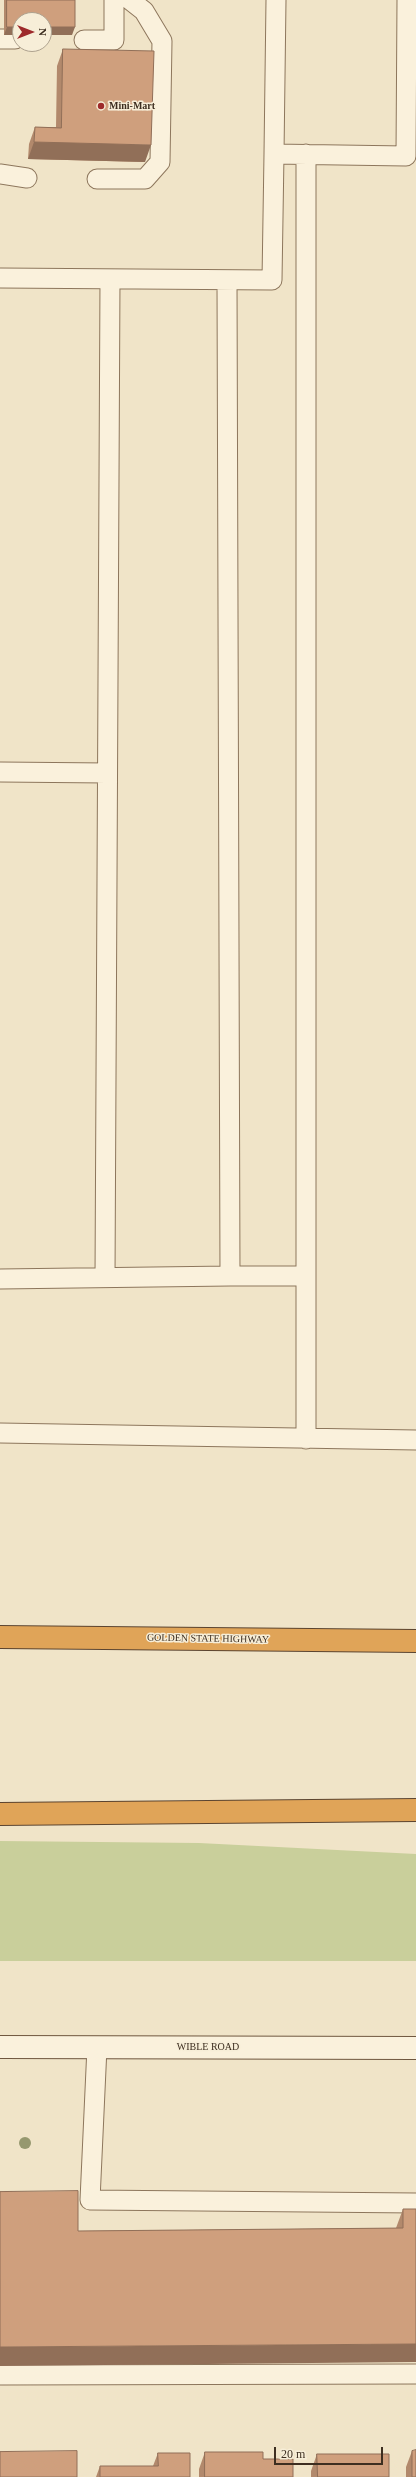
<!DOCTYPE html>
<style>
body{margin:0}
#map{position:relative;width:416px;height:2477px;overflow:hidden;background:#f0e4c8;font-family:Georgia,serif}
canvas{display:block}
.north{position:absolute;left:12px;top:12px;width:40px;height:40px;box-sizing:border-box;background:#f7eed8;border:1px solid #ada18e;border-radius:50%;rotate:90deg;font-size:11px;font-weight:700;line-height:16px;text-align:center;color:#3d2e20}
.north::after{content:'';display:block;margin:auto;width:14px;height:18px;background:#9e2a2b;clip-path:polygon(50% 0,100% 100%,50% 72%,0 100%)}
.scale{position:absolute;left:274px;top:2447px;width:109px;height:18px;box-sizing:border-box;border:2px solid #3d2e20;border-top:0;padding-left:5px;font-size:12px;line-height:14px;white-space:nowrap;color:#3d2e20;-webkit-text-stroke:3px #f7eed8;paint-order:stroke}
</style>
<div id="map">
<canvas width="416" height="2477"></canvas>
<div class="north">N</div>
<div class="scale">20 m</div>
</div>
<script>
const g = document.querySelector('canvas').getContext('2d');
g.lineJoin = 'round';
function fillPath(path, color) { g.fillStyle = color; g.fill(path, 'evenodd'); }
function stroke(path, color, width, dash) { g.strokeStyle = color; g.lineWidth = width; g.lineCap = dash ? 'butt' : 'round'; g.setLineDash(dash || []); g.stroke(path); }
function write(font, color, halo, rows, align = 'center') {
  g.font = font + ' Georgia,serif'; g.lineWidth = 3; g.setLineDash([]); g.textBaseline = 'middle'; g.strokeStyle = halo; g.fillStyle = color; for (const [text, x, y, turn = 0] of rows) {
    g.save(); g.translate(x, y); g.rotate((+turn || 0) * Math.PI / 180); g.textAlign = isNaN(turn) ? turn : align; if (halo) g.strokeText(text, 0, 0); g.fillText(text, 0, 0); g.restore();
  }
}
const green = new Path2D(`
 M0,1841L199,1843L416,1854V1961H0Z`);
const lane = new Path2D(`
 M276,0L274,154L406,156L407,0
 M0,39H15
 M84,40H114V0
 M306,154V1439
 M0,174L27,178
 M97,179H145L160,162L162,41L144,11L130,0
 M0,278L272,280L274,154
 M0,772L107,773
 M230,1276H306
 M105,1277L110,279
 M0,1279L230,1276L227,280
 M0,1433L416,1440
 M97,2047L90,2200L416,2203
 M0,2375L416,2374`);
const secondary = new Path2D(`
 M0,2047L416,2048`);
const highway = new Path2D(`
 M0,1637L416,1641
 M0,1814L416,1810`);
const trees = [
 [25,2143]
];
const wall = new Path2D(`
 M4,0H75L72,35H4Z
 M63,49L145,162L28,159L29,144L35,127H56L57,66Z
 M403,2209L416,2362L78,2231L396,2228Z
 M412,2451L416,2477H406V2467Z
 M205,2452L263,2459L293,2477H199V2469Z
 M158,2453L190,2477H96L100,2466H153Z
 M317,2454L389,2477H311V2471Z`);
const shadedWall = new Path2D(`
 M7,27H20V35H4Z
 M44,27H75L72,35H44Z
 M34,142L151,145L145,162L28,159Z
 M416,2344V2362L0,2366V2347Z`);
const building = new Path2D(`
 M7,0H75V27H44V20H20V27H7Z
 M63,49L154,51L151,145L34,142L35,127L61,128Z
 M78,2191V2231L403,2228V2209H416V2344L0,2347V2192Z
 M416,2450V2477H412V2451Z
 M77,2451V2477H0V2452Z
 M205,2452H263V2459H293V2477H205Z
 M158,2453H190V2477H100V2466H158Z
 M317,2454H389V2477H318Z`);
const markers = [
 [101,106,4,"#9e2a2b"]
];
const poiNames = [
 ["Mini-Mart",109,106]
];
const streetNames = [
 ["GOLDEN STATE HIGHWAY",208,1639,1],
 ["WIBLE ROAD",208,2047]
];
fillPath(green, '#c9cf9b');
stroke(lane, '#8d765c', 21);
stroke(secondary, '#6f573f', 24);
stroke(highway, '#5b4430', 24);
stroke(lane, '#faf1dc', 19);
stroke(secondary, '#faf1dc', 22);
stroke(highway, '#e0a458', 22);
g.fillStyle = '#96986f';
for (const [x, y] of trees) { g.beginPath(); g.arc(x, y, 6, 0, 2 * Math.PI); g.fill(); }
fillPath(wall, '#b2896c');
fillPath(shadedWall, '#916f58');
fillPath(building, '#cf9f7d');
stroke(building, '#916f58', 1);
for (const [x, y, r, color] of markers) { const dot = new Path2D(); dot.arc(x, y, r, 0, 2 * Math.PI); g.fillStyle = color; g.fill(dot); stroke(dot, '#f7eed8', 1.5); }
write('bold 10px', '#3d2e20', '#f7eed8', poiNames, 'left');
write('10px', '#3d2e20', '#f7eed8', streetNames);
</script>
